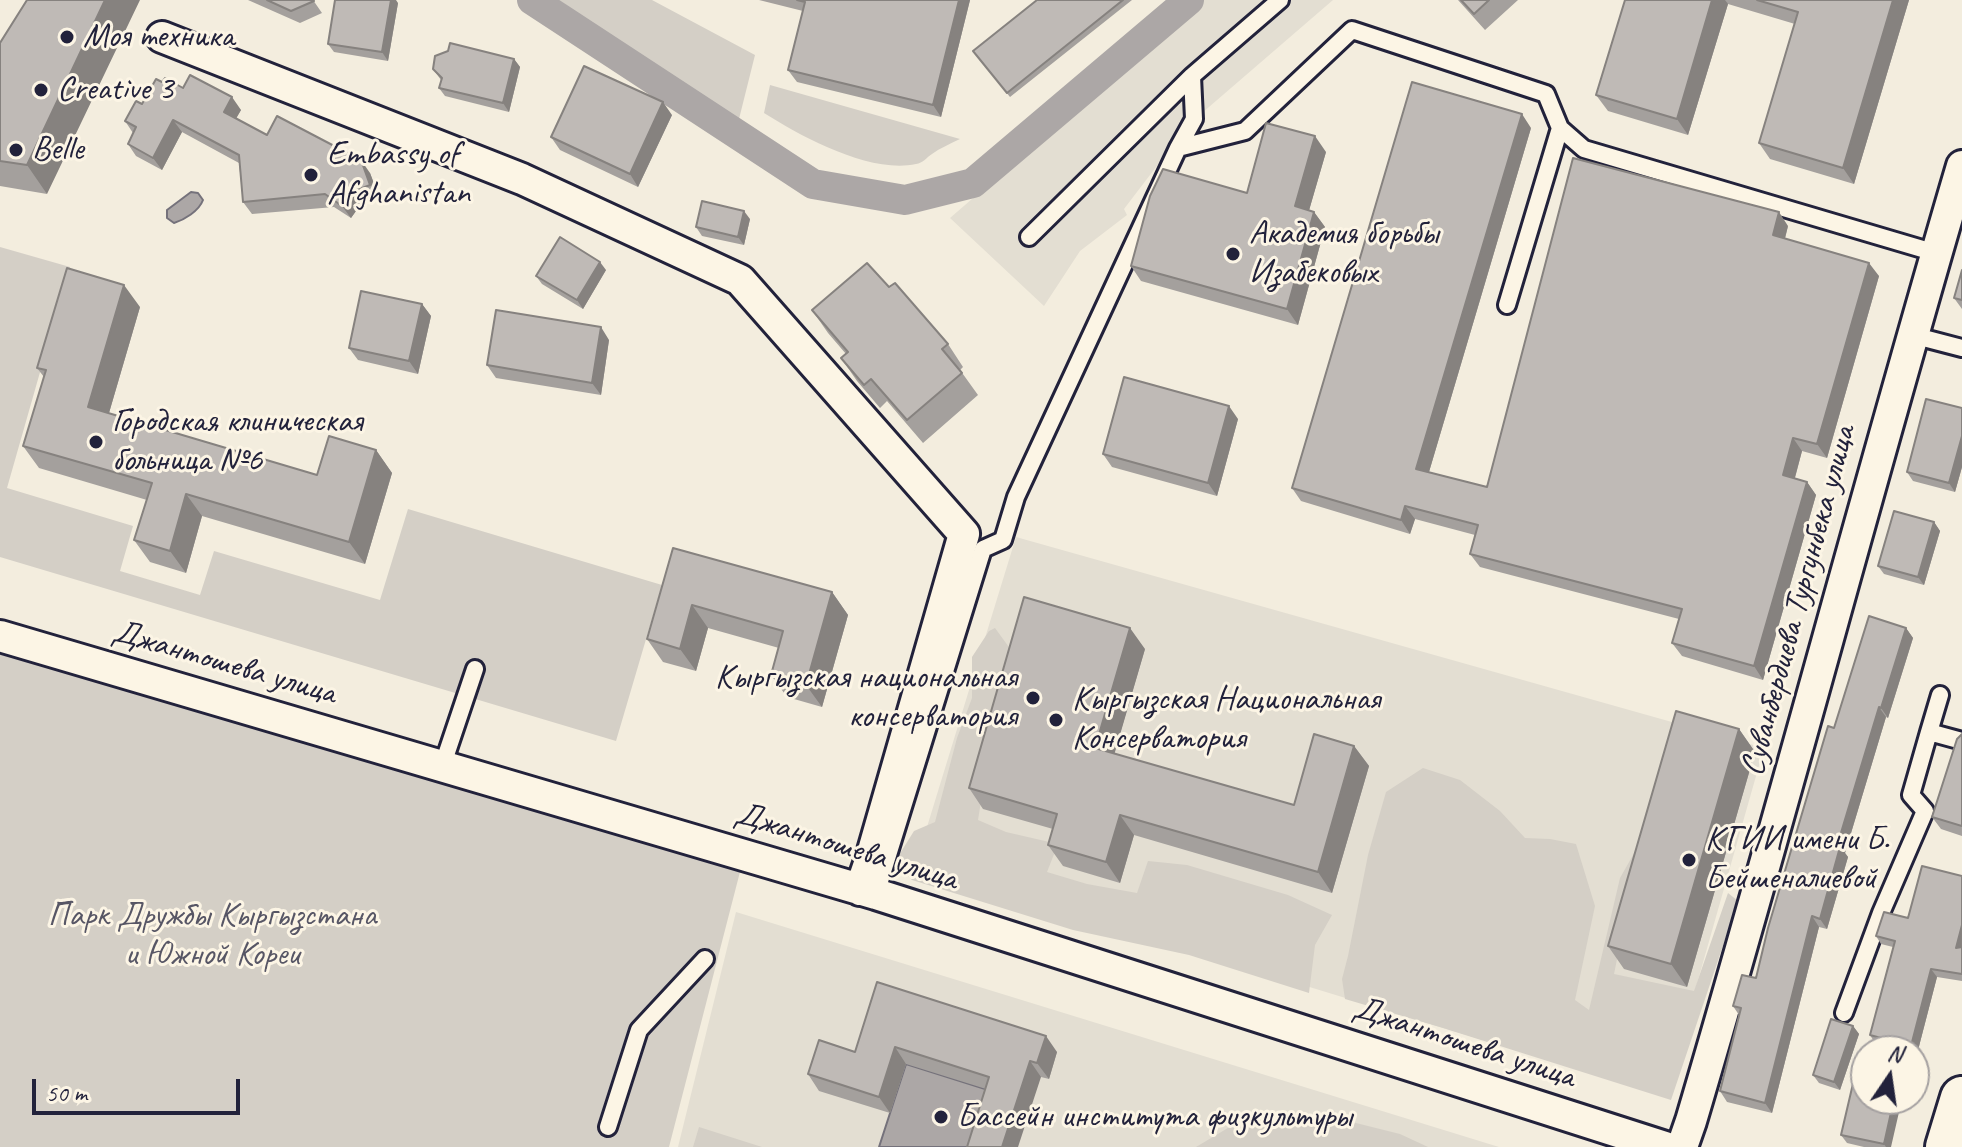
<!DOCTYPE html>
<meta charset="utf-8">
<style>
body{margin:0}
#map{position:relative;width:1962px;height:1147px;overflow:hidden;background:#f3edde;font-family:Caveat,sans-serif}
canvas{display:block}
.north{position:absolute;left:1850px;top:1035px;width:80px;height:80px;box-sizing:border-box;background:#fcf5e5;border:2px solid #a5a1a1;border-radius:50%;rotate:13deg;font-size:22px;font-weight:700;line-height:32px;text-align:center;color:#22223b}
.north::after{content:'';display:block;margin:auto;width:28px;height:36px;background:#22223b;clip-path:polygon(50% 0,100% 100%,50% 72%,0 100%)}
.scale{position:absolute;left:32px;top:1079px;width:208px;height:36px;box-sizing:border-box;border:4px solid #22223b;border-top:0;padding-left:10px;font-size:24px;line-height:28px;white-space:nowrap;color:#22223b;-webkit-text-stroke:6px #fcf5e5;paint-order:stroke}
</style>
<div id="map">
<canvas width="1962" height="1147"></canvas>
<div class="north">N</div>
<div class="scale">50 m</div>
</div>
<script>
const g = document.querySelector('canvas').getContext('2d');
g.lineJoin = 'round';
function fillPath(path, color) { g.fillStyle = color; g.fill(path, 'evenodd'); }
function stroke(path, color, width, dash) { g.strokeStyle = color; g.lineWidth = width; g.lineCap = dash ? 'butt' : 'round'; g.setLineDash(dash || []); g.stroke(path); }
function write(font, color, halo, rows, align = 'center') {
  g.font = font + ' Caveat,sans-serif'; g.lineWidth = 6; g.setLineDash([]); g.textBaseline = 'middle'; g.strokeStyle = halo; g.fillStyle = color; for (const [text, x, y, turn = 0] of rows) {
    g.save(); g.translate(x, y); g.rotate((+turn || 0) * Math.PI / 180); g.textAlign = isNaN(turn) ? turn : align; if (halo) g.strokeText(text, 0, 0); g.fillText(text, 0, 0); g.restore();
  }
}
const built = new Path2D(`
 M1202,0H1333L1202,113L1191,136L1182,133L1124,209L1127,215L1080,251L1044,306L950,218Z
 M1016,537L1764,748L1665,1096L915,866Z
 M736,912L1499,1147H678Z`);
const green = new Path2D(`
 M559,0H652L755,55L737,127Z
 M770,85L960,139C950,144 940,148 932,154C926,158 923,163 916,164C870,174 802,137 764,113Z
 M0,247L70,267L7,488L133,526L120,571L200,595L214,551L380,600L408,509L662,585L616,741L0,557Z
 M995,628L1011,650L988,757L978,820L1006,832L1058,844L1047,872L1087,884L1137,893L1148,861L1187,865L1288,895L1332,915L1315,945L1309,993L1189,955L1073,930L912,880L894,863L914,831L935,822L957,738L972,698V657L989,631Z
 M0,654L741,868L669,1147H0Z
 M1423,768L1460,780L1500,811L1525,838L1550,839L1576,844L1595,906L1575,1000L1589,1010L1620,878L1641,841L1614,974L1694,991L1728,893L1738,901L1671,1100L1443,1028L1345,999L1342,979L1348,956L1368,855L1386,792Z
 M1289,1116L1344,1120L1400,1134L1428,1147H1196L1233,1125Z
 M699,1127L762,1147H693Z`);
const water = new Path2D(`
 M191,192L198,193L203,200C199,211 184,220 174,223L167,218V210Z
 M906,1064L1001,1094L983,1147H879Z`);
const canal = new Path2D(`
 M532,0L813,184L905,200L973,183L1189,0`);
const lane = new Path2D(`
 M1178,148L1194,119L1192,76L1280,0
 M1029,237L1192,76
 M1507,305L1560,128
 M1912,335L1962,348
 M1929,732L1940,695
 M442,767L475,669
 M876,894L983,549L1003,540L1016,497L1178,148L1245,131L1352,30L1546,94L1560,128L1584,149L1936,253
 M1844,1013L1881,913L1925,811L1911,795L1929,732L1962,741
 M608,1127L639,1030L705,959`);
const street = new Path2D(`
 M162,37L522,179L740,280L964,534L871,858L860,890
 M0,636L876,894L1665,1147
 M1682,1147L1691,1121C1785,804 1868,484 1962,166`);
const secondary = new Path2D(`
 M1947,1147L1962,1098`);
const wall = new Path2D(`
 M248,0H313L322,13L300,23Z
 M759,0H970L941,117L797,82L788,70L803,11Z
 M1037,0H1132L1010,97L973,51Z
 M1458,0H1518L1485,30Z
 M1625,0H1909L1854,184L1770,159L1759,143L1795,24L1728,4L1688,135L1608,111L1596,95Z
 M398,3L388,61L334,52L328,44Z
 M0,43L47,194L0,186Z
 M514,59L520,67L509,112L445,96L439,88L441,80L433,69Z
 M162,82L183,88L241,110L236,118L267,135L370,173L379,197L361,204L351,218L334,207L252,214L243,202L239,163L182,132L162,170L136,156L128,144L133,133L125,121Z
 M672,115L638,187L560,150L551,137Z
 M1531,128L1429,472L1487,487L1788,226L1785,239L1879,276L1827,458L1802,451L1795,478L1807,482L1816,495L1763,680L1682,656L1672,643L1679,619L1480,567L1470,554L1475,535L1415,519L1410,534L1301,501L1292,488Z
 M1326,152L1309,210L1314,212L1325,227L1298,325L1141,281L1131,266L1247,193Z
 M750,219L744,245L702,236L696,227Z
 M606,270L583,309L542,284L536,276Z
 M1962,270V309L1954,298Z
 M889,287L948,344L963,367L960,370L978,395L923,443L887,401L880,408L857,381L841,358L846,354L828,333L812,310Z
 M422,304L431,316L418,374L358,360L349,348Z
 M140,307L109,413L317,475L376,450L392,473L365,564L202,516L186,573L150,562L134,540L147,500L39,468L23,446L44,377L37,368Z
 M609,340L601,395L496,378L487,365Z
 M1962,408V467L1955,492L1913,481L1907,472Z
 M1238,419L1217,496L1112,467L1103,454Z
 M1934,522L1940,531L1924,585L1884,574L1878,566Z
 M673,548L832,592L848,615L822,707L787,697L771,675L779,648L708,628L696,671L663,662L647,639Z
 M1906,628L1913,638L1888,718L1886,717L1845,853L1848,857L1827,929L1819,927L1772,1113L1727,1102L1720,1091L1739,1015L1733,1006L1756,978L1834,728Z
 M1145,649L1114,754L1294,805L1354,746L1369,766L1332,893L1134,835L1120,883L1063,866L1048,845L1053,829L983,809L969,788Z
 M1739,729L1755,752L1687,987L1624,969L1608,946Z
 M1962,734V836L1941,829L1932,817Z
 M1962,876V981L1937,977L1917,1054L1914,1053V1051H1906L1875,1043L1870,1035L1893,947L1881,944L1876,936L1908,918Z
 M877,982L1057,1052L1049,1079L1041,1077L986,1089L906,1064L890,1113L819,1091L808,1074L855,1052Z
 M1853,1026L1859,1034L1840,1090L1819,1083L1813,1075Z
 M1866,1077L1891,1147H1864L1847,1143L1841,1135Z`);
const shadedWall = new Path2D(`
 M105,0H140L47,194L27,165Z
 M391,0H396L398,3L388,61L382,52Z
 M959,0H970L941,117L933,105Z
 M1712,0H1725L1728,4L1688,135L1677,119Z
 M1893,0H1909L1854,184L1843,168Z
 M514,59L520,67L509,112L503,103Z
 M232,97L241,110L233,124L224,112Z
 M663,102L672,115L638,187L630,174Z
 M1522,114L1531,128L1426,482L1416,469Z
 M173,120L182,132L162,170L153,158Z
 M1315,136L1326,152L1306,221L1295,206Z
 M361,160L370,173L379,197L370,185Z
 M352,192L361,204L351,218L342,206Z
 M744,211L750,219L744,245L738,237Z
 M1314,212L1325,227L1298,325L1287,309Z
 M1779,212L1788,226L1782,249L1773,235Z
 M600,262L606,270L583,309L577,300Z
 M1869,263L1879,276L1827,458L1817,444Z
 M124,285L140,307L104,430L88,407Z
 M422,304L431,316L418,374L409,361Z
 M601,327L609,340L601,395L592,383Z
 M1229,406L1238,419L1217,496L1208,483Z
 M1962,436V467L1955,492L1949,483Z
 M1793,438L1802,451L1792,488L1783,475Z
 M376,450L392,473L365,564L349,542Z
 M1807,482L1816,495L1763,680L1754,666Z
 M186,494L202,516L186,573L170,551Z
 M1405,506L1415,519L1410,534L1401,520Z
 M1934,522L1940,531L1924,585L1918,577Z
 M832,592L848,615L822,707L806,685Z
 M692,605L708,628L696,671L680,649Z
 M1130,628L1145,649L1110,769L1095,748Z
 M1906,628L1913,638L1888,718L1881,708Z
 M1879,707L1886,717L1845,853L1848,857L1827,929L1820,919L1837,846Z
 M1739,729L1755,752L1687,987L1671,964Z
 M1354,746L1369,766L1332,893L1318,872Z
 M1120,815L1134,835L1120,883L1106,862Z
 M1812,916L1819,927L1772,1113L1765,1103Z
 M1962,925V956L1956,948Z
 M1931,969L1937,977L1917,1054L1911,1046Z
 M1853,1026L1859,1034L1840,1090L1834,1082Z
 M1046,1036L1057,1052L1049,1079L1037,1063Z
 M895,1047L906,1064L890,1113L879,1097Z
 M1030,1061L1041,1077L1018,1147H1002Z
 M1894,1099H1902L1891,1147H1886L1884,1144Z`);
const building = new Path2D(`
 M27,0H105L27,165L0,161V43Z
 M267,0H313L314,1L291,11Z
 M335,0H391L382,52L328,44Z
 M797,0H959L933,105L788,70L805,2Z
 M1037,0H1123L1007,93L973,51Z
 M1461,0H1489L1474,14Z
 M1625,0H1712L1677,119L1596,95Z
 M1757,0H1893L1843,168L1759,143L1798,12Z
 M450,43L514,59L503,103L439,88L442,78L433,69L435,56L448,51Z
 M584,66L663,102L630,174L551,137Z
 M190,75L232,97L224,112L267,135L277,116L361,160L370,185L352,192L342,206L325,194L243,202L239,155L173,120L153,158L128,144L136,127L125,121L136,101L142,104L156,79L162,82L165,78L183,88Z
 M1412,82L1522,114L1416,469L1487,487L1573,158L1779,212L1773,235L1869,263L1817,444L1793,438L1783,475L1807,482L1754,666L1672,643L1682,609L1470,554L1478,525L1405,506L1401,520L1292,488Z
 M1266,123L1315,136L1295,206L1314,212L1287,309L1131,266L1150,196L1163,169L1247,193Z
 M702,201L744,211L738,237L696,227Z
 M560,237L600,262L577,300L536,276Z
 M867,263L889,287L895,283L948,344L942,349L962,373L907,420L871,379L864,385L841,358L848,352L812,310Z
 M67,268L124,285L88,407L317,475L329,436L376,450L349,542L186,494L170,551L134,540L152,483L23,446L46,370L37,368Z
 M1962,270V300L1954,298Z
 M361,291L422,304L409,361L349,348Z
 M496,310L601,327L592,383L487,365Z
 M1124,377L1229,406L1208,483L1103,454Z
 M1926,399L1962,408V436L1949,483L1907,472Z
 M1894,511L1934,522L1918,577L1878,566Z
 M673,548L832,592L806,685L771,675L783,631L692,605L680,649L647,639Z
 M1024,597L1130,628L1095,748L1294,805L1314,734L1354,746L1318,872L1120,815L1106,862L1048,845L1057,814L969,788Z
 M1869,616L1906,628L1881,708L1879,707L1837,846L1840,847L1820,919L1812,916L1765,1103L1720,1091L1741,1008L1733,1006L1742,975L1756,978L1768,928L1828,726L1834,728Z
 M1676,711L1739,729L1671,964L1608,946Z
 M1962,734V826L1932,817L1957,739Z
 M1922,866L1962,876V925L1956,948L1962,947V974L1931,969L1911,1046L1870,1035L1895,941L1876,936L1884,912L1908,918Z
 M877,982L1046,1036L1037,1063L1030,1061L1002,1147H967L989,1077L895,1047L879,1097L808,1074L819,1040L855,1052Z
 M1831,1019L1853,1026L1834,1082L1813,1075Z
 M1855,1075L1866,1077V1099H1894L1884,1144L1841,1135Z`);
const markers = [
 [67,37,8,"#22223b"],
 [41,90,8,"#22223b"],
 [16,150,8,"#22223b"],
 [311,175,8,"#22223b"],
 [1233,254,8,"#22223b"],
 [96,442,8,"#22223b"],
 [1033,698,8,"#22223b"],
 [1056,720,8,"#22223b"],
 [1689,860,8,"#22223b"],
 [941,1117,8,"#22223b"]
];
const poiNames = [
 ["Моя техника",83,37],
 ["Creative 3",57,90],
 ["Belle",32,150],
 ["Embassy of",327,155],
 ["Afghanistan",327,194],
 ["Академия борьбы",1249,234],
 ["Изабековых",1249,273],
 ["Городская клиническая",112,422],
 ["больница №6",112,461],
 ["Кыргызская национальная",1017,678,"right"],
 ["консерватория",1017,717,"right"],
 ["Кыргызская Национальная",1072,700],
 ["Консерватория",1072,739],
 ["КГИИ имени Б.",1705,840],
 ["Бейшеналиевой",1705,879],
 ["Бассейн института физкультуры",957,1117]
];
const streetNames = [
 ["Суванбердиева Тургунбека улица",1799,601,-75],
 ["Джантошева улица",224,663,16],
 ["Джантошева улица",846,847,17],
 ["Джантошева улица",1464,1043,18]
];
const parkNames = [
 ["Парк Дружбы Кыргызстана",212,916],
 ["и Южной Кореи",212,955]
];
fillPath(built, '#e3ded2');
fillPath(green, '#d4cfc6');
fillPath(water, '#aca7a6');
stroke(water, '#75727b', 2);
stroke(canal, '#aca7a6', 30);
stroke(lane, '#22223b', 22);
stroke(street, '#22223b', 36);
stroke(secondary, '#22223b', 48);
stroke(lane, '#fcf5e5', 16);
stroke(street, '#fcf5e5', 30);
stroke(secondary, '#fcf5e5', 42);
fillPath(wall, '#a4a09d');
fillPath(shadedWall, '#86827f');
fillPath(building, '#bfbab6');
stroke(building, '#86827f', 2);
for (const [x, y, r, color] of markers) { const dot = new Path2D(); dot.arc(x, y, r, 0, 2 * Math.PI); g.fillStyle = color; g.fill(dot); stroke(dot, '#fcf5e5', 3); }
write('34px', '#22223b', '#fcf5e5', poiNames, 'left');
write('34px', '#22223b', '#fcf5e5', streetNames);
write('34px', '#575665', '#fcf5e5', parkNames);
</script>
